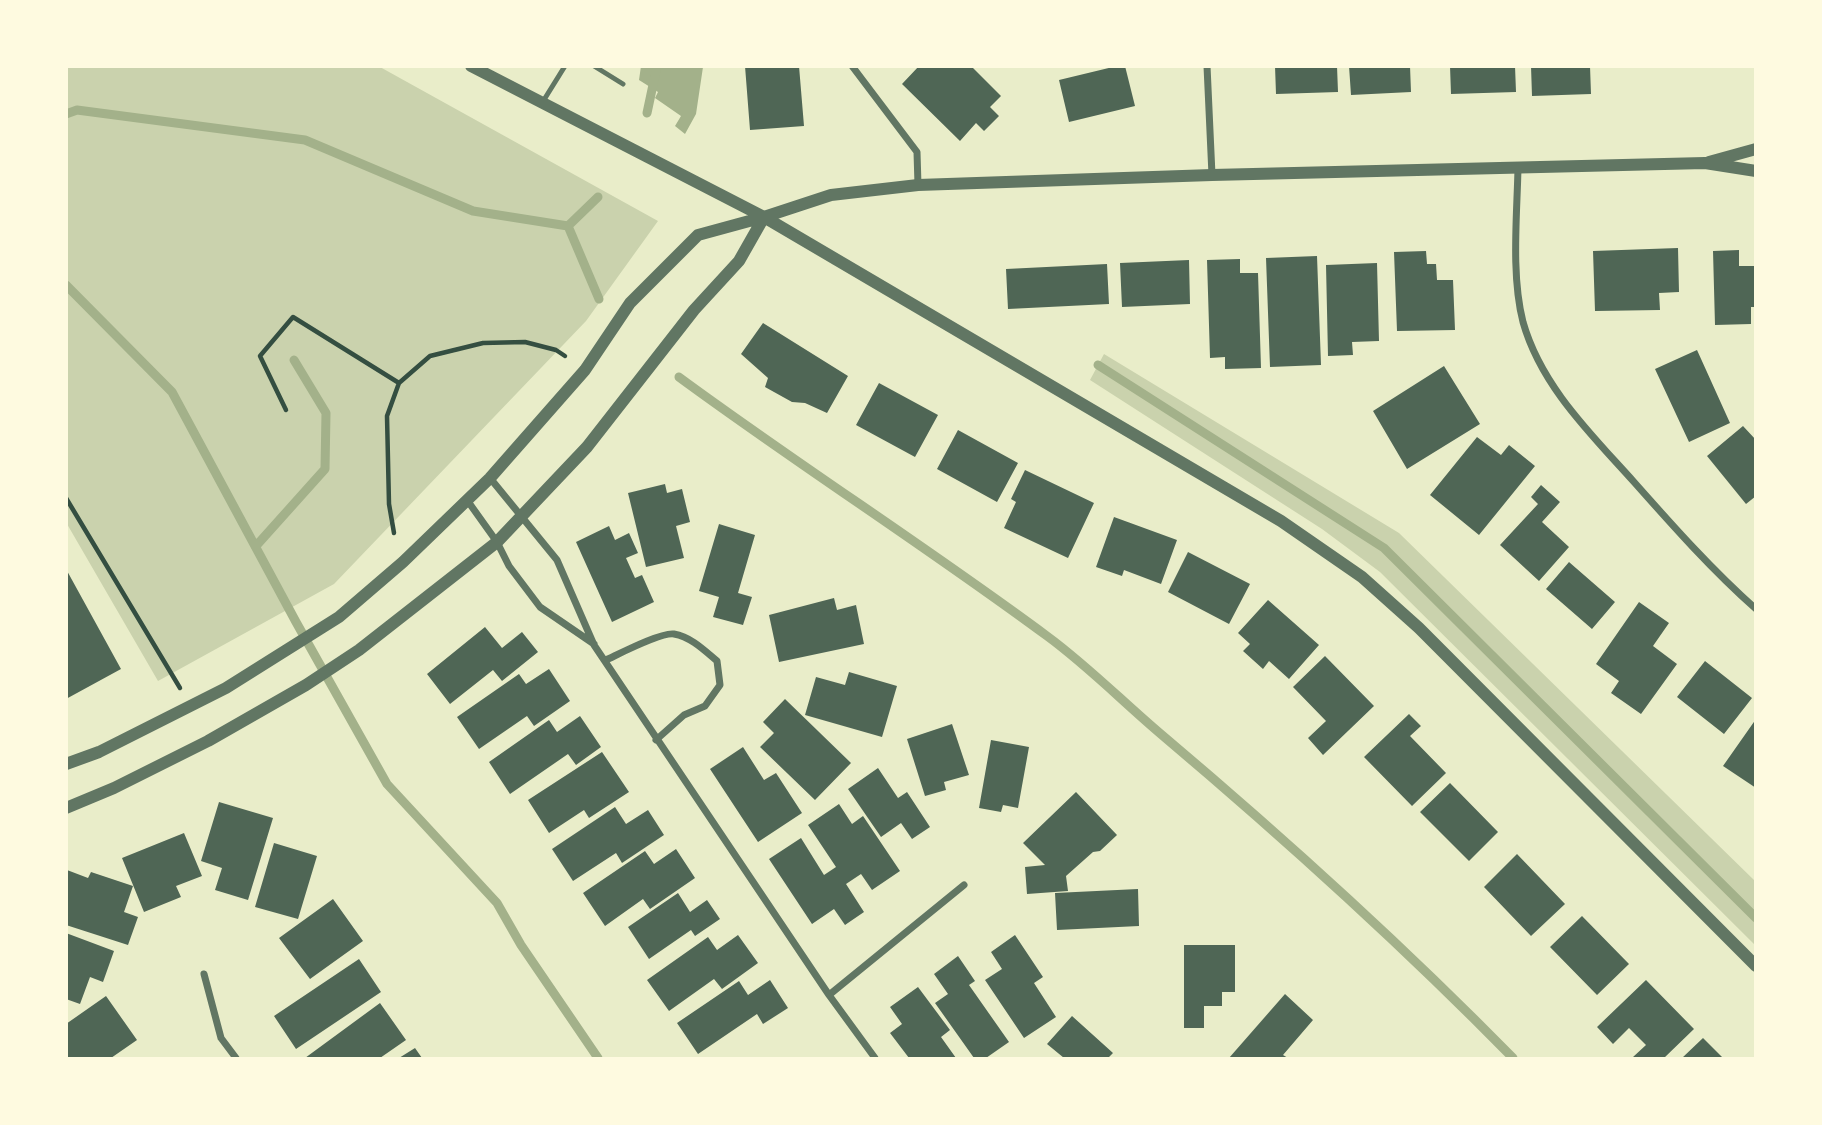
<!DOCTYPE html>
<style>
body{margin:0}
#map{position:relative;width:1822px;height:1125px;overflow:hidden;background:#e9edc9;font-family:Roboto,sans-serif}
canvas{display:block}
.frame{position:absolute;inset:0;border:68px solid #fefae0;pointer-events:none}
</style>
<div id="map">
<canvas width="1822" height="1125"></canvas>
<div class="frame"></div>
</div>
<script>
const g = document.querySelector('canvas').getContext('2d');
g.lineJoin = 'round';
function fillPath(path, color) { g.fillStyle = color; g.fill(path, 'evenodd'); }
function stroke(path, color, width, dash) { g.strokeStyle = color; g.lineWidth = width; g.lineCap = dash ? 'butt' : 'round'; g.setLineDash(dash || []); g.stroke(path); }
const green = new Path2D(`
 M66,67H380L658,221L586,321L334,584L158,681L67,524Z
 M1104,354L1399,533L1755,881V945L1380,572L1322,529L1090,380Z`);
const water = new Path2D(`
 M641,66L703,67L696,114L685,134L675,126L681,116L655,98L658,92L639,80Z`);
const stream = new Path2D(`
 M647,113L657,66
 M66,114L77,110L305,140L473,211L568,226
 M568,226L599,299
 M568,226L598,197
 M66,285L172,392L296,622L387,784L497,903L521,945L598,1058
 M1098,365L1384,548L1756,918
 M679,377C800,466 927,547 1047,636C1088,666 1124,703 1162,735C1284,838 1402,945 1513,1058
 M256,546L325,469L326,413L294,360`);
const building = new Path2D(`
 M745,66H799L804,126L750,130Z
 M919,66H971L1001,96L990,107L999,116L984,131L976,123L960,141L902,84Z
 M1117,66H1125L1135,106L1069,122L1059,80Z
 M1275,66H1337L1338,92L1276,94Z
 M1349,66H1410L1411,92L1351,95Z
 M1450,66H1515L1516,92L1451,94Z
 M1531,66H1590L1591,94L1532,96Z
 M1678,248L1679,292L1659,293L1660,310L1595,311L1593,251Z
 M1739,250V266H1756V307H1751V324L1715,325L1713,251Z
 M1426,251L1427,264H1436L1437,280H1453L1455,330L1397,331L1394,252Z
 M1317,256L1321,365L1270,367L1266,258Z
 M1240,259V273H1258L1261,368L1225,369V357L1210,358L1207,260Z
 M1189,260L1190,304L1122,307L1120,263Z
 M1377,263L1379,341L1352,342L1353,355L1328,356L1326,265Z
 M1107,264L1109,304L1008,309L1006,269Z
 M763,323L848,376L827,413L805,403L792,402L765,387L768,378L741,354Z
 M1697,350L1730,423L1689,442L1655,369Z
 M1444,366L1480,424L1407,469L1373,411Z
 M879,383L938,415L915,457L856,425Z
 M1743,426L1756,440V496L1746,504L1707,456Z
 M958,430L1018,463L997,502L937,469Z
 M1477,437L1501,455L1509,445L1535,466L1479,535L1430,495Z
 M1025,470L1094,503L1068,558L1004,528L1016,502L1011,499Z
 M665,484L667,493L682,489L690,522L676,526L684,558L646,567L628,493Z
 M1541,485L1560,502L1542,522L1569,547L1539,581L1500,545L1538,504L1531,497Z
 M1114,517L1177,540L1161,584L1124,570L1122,576L1096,567Z
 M719,524L755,535L738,593L752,597L743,625L713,617L719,597L699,591Z
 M609,526L615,540L629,533L638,553L626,558L635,578L642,575L654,602L612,622L576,542Z
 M1188,552L1250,584L1229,624L1168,592Z
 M1569,562L1615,602L1592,629L1546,589Z
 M66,569L121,669L66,699Z
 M834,598L837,610L856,605L864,644L779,662L769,615Z
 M1268,600L1319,645L1289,679L1269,661L1263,669L1243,651L1250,644L1238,633Z
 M1639,602L1669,623L1653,646L1677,664L1641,714L1611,693L1619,681L1596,664Z
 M485,627L502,648L522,632L538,652L502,681L493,670L450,704L427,674Z
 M1325,656L1374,706L1323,755L1308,738L1326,721L1293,687Z
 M1705,661L1752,698L1724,734L1677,697Z
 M549,669L570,701L534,726L527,716L479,749L457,717L519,674L526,684Z
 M849,672L897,686L882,737L805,715L816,677L845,685Z
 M785,699L851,763L815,800L760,747L774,733L763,722Z
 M1409,714L1421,726L1410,736L1446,773L1412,806L1364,757Z
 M580,716L601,747L576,765L568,754L510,794L489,762L549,720L557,732Z
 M1756,719V788L1723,766Z
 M952,724L969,775L944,782L946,790L925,796L907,739Z
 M991,740L1029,747L1018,808L1003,805L1001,812L979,808Z
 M743,747L764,780L776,773L802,813L758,842L710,769Z
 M602,752L629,792L589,818L584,810L549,833L528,800Z
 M878,768L898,798L907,792L930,827L912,839L901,823L881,837L848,789Z
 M1450,783L1498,832L1469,861L1420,812Z
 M1076,792L1117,835L1100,851L1093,852L1066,876L1068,891L1027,894L1025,867L1045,865L1023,843Z
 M219,802L273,818L248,900L215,890L222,868L201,861Z
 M839,804L852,824L863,816L900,871L872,890L861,874L846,884L864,912L845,925L834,909L812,924L769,859L801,838L824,875L836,867L808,825Z
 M615,807L626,824L648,810L664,835L622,863L616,853L573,881L552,849Z
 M184,833L202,876L176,886L181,897L144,912L122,858Z
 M274,843L317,856L298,919L255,907Z
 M676,849L695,878L650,909L643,899L605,926L583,893L645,851L654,864Z
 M1517,854L1565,904L1531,936L1484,887Z
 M67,870L88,878L91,872L133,886L124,912L138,917L128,945L66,925Z
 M1138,889L1139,926L1057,930L1055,893Z
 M678,893L690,912L707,900L720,919L695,936L691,930L649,959L628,927Z
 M333,899L363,941L310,979L279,938Z
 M1582,916L1629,964L1597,995L1550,947Z
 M66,933L114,951L103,982L90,977L80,1004L66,999Z
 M738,935L758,963L722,989L714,979L669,1011L647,980L708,937L717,950Z
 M1015,935L1043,977L1034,983L1056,1017L1024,1038L985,980L1002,969L991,952Z
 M1184,945H1235V992H1222V1006H1204V1028H1184Z
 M958,956L975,981L969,985L1009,1042L986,1058H974L935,1003L948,994L934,974Z
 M359,959L381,992L296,1049L274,1016Z
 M770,980L788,1008L763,1024L757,1014L698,1054L677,1023L739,981L748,995Z
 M1646,980L1694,1029L1664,1058H1634L1633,1057L1646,1045L1629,1028L1613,1044L1597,1027Z
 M918,987L950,1030L941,1037L956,1058H909L890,1033L902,1024L890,1007Z
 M1285,994L1313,1020L1283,1055L1288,1058H1229Z
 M106,996L137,1040L111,1058H66V1024Z
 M380,1003L406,1040L380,1058H305Z
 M1072,1016L1113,1053L1108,1058H1064L1047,1044Z
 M1703,1038L1723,1058H1682Z
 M415,1048L422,1058H399Z`);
const path = new Path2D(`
 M286,410L260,356L293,317L399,383
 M66,498L180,688
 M394,533L389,504L387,416L399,383L430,356L483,343L525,342L556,350L565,356`);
const service = new Path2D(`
 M594,66L623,84
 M542,103L565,66`);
const minor = new Path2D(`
 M852,66L917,152L918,185
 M1207,66L1212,175
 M1518,168C1517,216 1511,275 1523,322C1541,386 1591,434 1634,482C1673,526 1712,570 1756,609
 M490,478L557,560L594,645L829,995L875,1058
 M467,500L497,542L509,566L540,607L594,644
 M606,660C619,654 661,632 674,634C691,637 704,650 717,661L720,685L705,706L684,715L656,740
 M204,974L221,1038L236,1058
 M829,995L964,885`);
const tertiary = new Path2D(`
 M471,66L764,217L1281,521L1362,577L1419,628L1756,966
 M1709,162L1756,149
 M66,764L99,752L226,688L339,617L403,562L490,478L585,370L630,303L698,235L764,217L831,195L918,185L1212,175L1705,163L1756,171
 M66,808L114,788L208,741L306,685L359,650L497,542L587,447L694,310L739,261L764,217`);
fillPath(green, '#cad2ad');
fillPath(water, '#a3b18a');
stroke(stream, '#a3b18a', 9);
fillPath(building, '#4f6655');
stroke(path, '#344e41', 4.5);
stroke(service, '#617663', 5);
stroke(minor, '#617663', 7);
stroke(tertiary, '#617663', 12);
</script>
